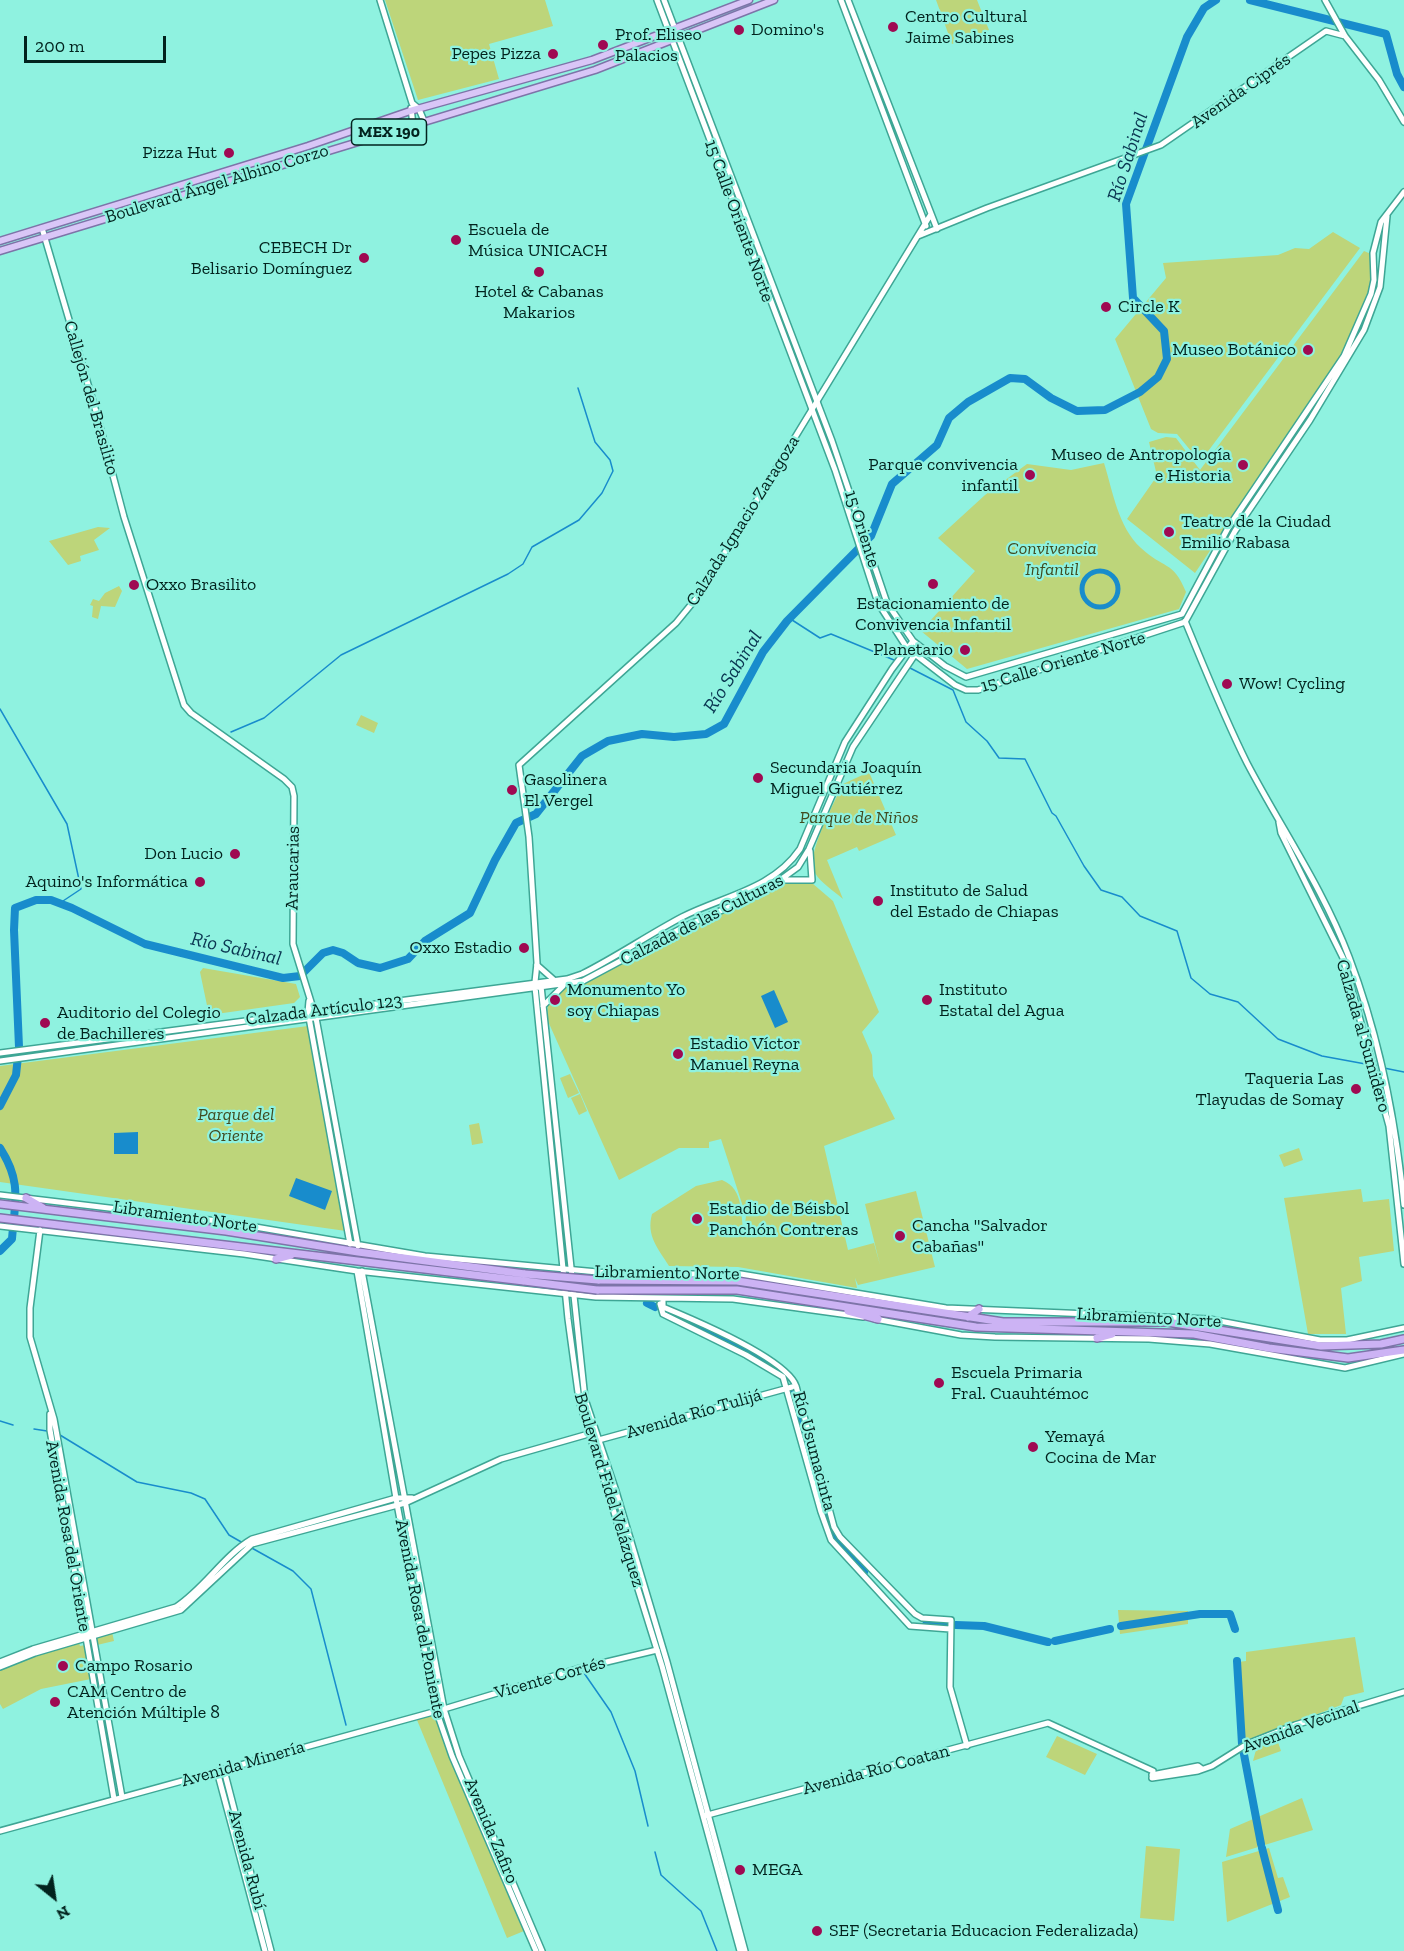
<!DOCTYPE html>
<meta charset="utf-8">
<style>
body{margin:0}
#map{position:relative;width:1404px;height:1951px;overflow:hidden;background:#8ff2e0;font-family:"Zilla Slab",serif}
canvas{display:block}
.north{position:absolute;left:24px;top:1867px;width:60px;height:60px;-webkit-text-stroke:4px #8ff2e0;paint-order:stroke;rotate:150deg;font-size:16px;font-weight:700;line-height:24px;text-align:center;color:#02231e}
.north::after{content:'';display:block;margin:auto;width:21px;height:27px;background:#02231e;clip-path:polygon(50% 0,100% 100%,50% 72%,0 100%)}
.scale{position:absolute;left:24px;top:36px;width:142px;height:27px;box-sizing:border-box;border:3px solid #02231e;border-top:0;padding-left:8px;font-size:18px;line-height:21px;white-space:nowrap;color:#02231e;-webkit-text-stroke:4px #8ff2e0;paint-order:stroke}
</style>
<div id="map">
<canvas width="1404" height="1951"></canvas>
<div class="north">N</div>
<div class="scale">200 m</div>
</div>
<script>
const g = document.querySelector('canvas').getContext('2d');
g.lineJoin = 'round';
function fillPath(path, color) { g.fillStyle = color; g.fill(path, 'evenodd'); }
function stroke(path, color, width, dash) { g.strokeStyle = color; g.lineWidth = width; g.lineCap = dash ? 'butt' : 'round'; g.setLineDash(dash || []); g.stroke(path); }
function write(font, color, halo, rows, align = 'center') {
  g.font = font + ' "Zilla Slab",serif'; g.lineWidth = 4.5; g.setLineDash([]); g.textBaseline = 'middle'; g.strokeStyle = halo; g.fillStyle = color; for (const [text, x, y, turn = 0] of rows) {
    g.save(); g.translate(x, y); g.rotate((+turn || 0) * Math.PI / 180); g.textAlign = isNaN(turn) ? turn : align; if (halo) g.strokeText(text, 0, 0); g.fillText(text, 0, 0); g.restore();
  }
}
const green = new Path2D(`
 M385,0H545L553,26L489,44L499,79L418,100Z
 M936,0H977L989,30L952,44Z
 M1333,232L1360,248L1200,462L1177,434L1158,433L1151,429L1115,339L1166,278L1163,263L1278,255L1295,248L1309,249Z
 M1364,251L1371,254L1370,287L1343,353L1195,573L1127,519L1157,476L1149,442L1166,437L1176,438L1200,470Z
 M1104,463C1113,492 1118,527 1141,548C1163,569 1173,560 1186,592L1179,609L967,669L921,631L975,571L938,538L985,495L1027,464L1071,470Z
 M98,527L110,528L94,540L99,550L80,556L81,561L68,565L49,541Z
 M119,586L122,591L115,607L101,606L98,619L92,617L93,606L90,605L93,599L99,601L105,593Z
 M361,715L378,723L374,733L356,725Z
 M869,772L896,835L859,851L857,847L827,860L843,899C834,891 821,883 815,873C804,858 835,801 843,784Z
 M786,882L812,883L833,901L879,1012L862,1032L872,1055L873,1076L895,1119L824,1146L848,1250L874,1243L880,1265L865,1204L916,1191L935,1267L858,1285L855,1278L857,1288L738,1267L669,1266C658,1248 646,1236 652,1214L696,1186L722,1180C745,1189 740,1217 744,1234L746,1216L721,1139L709,1142V1148H679L619,1180L547,1019L548,1002L563,988L576,987L686,929L761,896Z
 M203,968L296,984L300,997L294,1003L209,1015L200,972Z
 M308,1026L346,1231L0,1182V1066Z
 M570,1074L579,1093L568,1098L560,1078Z
 M580,1094L587,1111L579,1115L571,1098Z
 M479,1123L483,1143L472,1145L469,1125Z
 M1299,1148L1303,1160L1284,1167L1279,1155Z
 M1361,1189L1363,1202L1389,1199L1394,1251L1359,1257L1362,1281L1341,1288L1346,1334H1308L1284,1198Z
 M1118,1610L1188,1611V1624L1120,1634Z
 M112,1632L114,1641L97,1645L95,1637Z
 M1355,1637L1364,1692L1344,1697L1341,1705L1245,1742L1238,1662L1246,1661V1652Z
 M79,1642L80,1646L85,1645L91,1679L41,1689L3,1709L0,1704V1670L33,1655Z
 M435,1712L524,1931L507,1938L417,1720Z
 M1057,1736L1097,1754L1085,1775L1046,1757Z
 M1277,1739L1281,1751L1253,1761L1257,1746Z
 M1302,1798L1313,1830L1226,1857L1230,1829Z
 M1146,1846L1180,1849L1174,1921L1140,1918Z
 M1269,1848L1278,1878L1283,1877L1290,1897L1227,1922L1222,1862Z`);
const water = new Path2D(`
 M774,990L788,1022L775,1028L761,996Z
 M138,1132V1154H114V1133Z
 M296,1178L332,1191L325,1210L289,1196Z`);
const stream = new Path2D(`
 M789,618L820,638L831,634L894,660
 M910,668L953,690L966,722L987,741L999,758L1025,759L1052,813L1056,816L1084,866L1101,890L1122,897L1140,916L1177,931L1191,978L1210,994L1238,1002L1278,1039L1322,1056L1371,1065
 M0,709L67,824L81,889L60,903
 M231,732L264,718L341,655L508,574L523,564L532,547L579,520L602,493L613,471L610,460L595,442L578,388
 M1384,1068L1404,1072
 M0,1421L13,1425
 M34,1429L47,1431
 M60,1435L137,1482L191,1493L205,1499L229,1535L243,1543
 M250,1547L293,1571L311,1589L346,1725
 M584,1673L611,1712L635,1771L648,1826
 M655,1852L661,1875L701,1911L717,1951`);
const canal = new Path2D(`
 M1082 589a18 18 0 1 1 36 0a18 18 0 1 1-36 0Z`);
const river = new Path2D(`
 M1250,0L1386,34L1397,74L1404,87
 M0,1106L16,1075L19,1047L14,930L15,908L36,900H51L72,908L145,944L283,978L300,976L323,953L333,950L343,953L358,963L380,968L408,959L425,941L470,913L495,860L516,823L536,814L582,756L608,741L642,734L674,737L706,734L724,724L763,652L787,621L871,536L892,484L937,445L949,418L968,402L1010,378L1025,379L1051,398L1077,411L1105,410L1140,392L1158,377L1167,359L1164,331L1133,298L1126,204L1187,37L1204,8L1216,0
 M0,1148C22,1182 15,1201 12,1239L0,1251
 M647,1303L655,1307
 M670,1315L746,1349L787,1377
 M794,1391L810,1458
 M812,1464L831,1533L864,1572
 M926,1625H949
 M956,1625L984,1626L1048,1642
 M1121,1626L1200,1614H1230L1235,1629
 M1055,1641L1110,1629
 M1237,1661L1242,1744L1261,1844
 M1262,1848L1278,1910`);
const tertiary = new Path2D(`
 M380,0L412,103L419,109L424,121
 M841,0L926,226
 M848,0L937,229
 M1325,0L1345,36L1379,80L1404,122
 M411,108L413,125
 M42,228L97,415L124,517L184,705L191,713L284,779L292,787L294,796L293,944L316,1018L358,1246
 M918,236L987,208L1161,145L1326,31L1345,36
 M535,982L537,963L529,837L519,765L676,623L699,595L931,214
 M309,1001L308,1012L350,1244
 M0,1195L226,1222L425,1256L619,1274H741L946,1308L1209,1319L1320,1340H1347L1404,1328
 M0,1226L244,1254L357,1271L596,1297L733,1299L863,1317
 M40,1230L30,1308V1337L54,1419L122,1797
 M357,1271L397,1504L436,1710L452,1756L536,1951
 M362,1271L444,1709L459,1756L542,1951
 M663,1298V1307C692,1319 786,1358 796,1386L834,1527L840,1537L915,1614L922,1618L951,1620L950,1687L967,1746
 M660,1304L663,1314L746,1355L783,1377L821,1512L831,1540L910,1626L950,1629
 M875,1319L961,1335L995,1337L1149,1339L1210,1344L1345,1368L1404,1354
 M50,1414V1430L114,1799
 M595,1441L792,1387
 M224,1770L271,1951
 M217,1771L265,1951
 M1153,1771L1152,1778L1198,1771L1212,1766L1247,1744L1295,1725L1404,1692
 M1152,1775L1198,1766L1202,1769
 M704,1816L1048,1723L1153,1771
 M0,1831L444,1709L577,1669L657,1650`);
const secondary = new Path2D(`
 M657,0L835,470L878,603L907,648L955,685L966,690H978L1185,622L1235,531L1310,420L1364,330L1380,287L1387,216
 M664,0L832,441L887,603L913,641L945,666L966,677L1182,614
 M1182,614L1228,528L1344,356L1371,294L1374,280L1373,253L1381,222L1404,192
 M1185,621C1205,669 1224,717 1247,763C1281,828 1323,888 1349,957C1379,1036 1396,1121 1404,1205
 M1279,822L1281,833L1343,958L1350,983L1389,1126L1404,1264
 M785,880H812L810,851
 M537,965L554,980
 M541,986L585,1399L615,1488L667,1662L745,1951
 M535,987L568,1319L579,1400L662,1666L740,1951
 M543,1006L563,986
 M0,1053L567,979L582,974C616,957 648,935 682,917C723,896 772,890 800,849L845,742L892,669L913,641
 M0,1061L583,981L684,927L765,891L798,867L809,849L853,747L920,647
 M0,1662L33,1649L176,1607C205,1588 223,1556 252,1539L396,1498H412
 M0,1667L35,1653L181,1610L252,1544L405,1503L501,1459L592,1433`);
const primary = new Path2D(`
 M0,241L308,146L410,111L592,60L749,0
 M0,251L595,70L774,0`);
const trunk = new Path2D(`
 M26,1198L43,1208
 M0,1204L226,1231L358,1252L525,1274
 M0,1218L524,1281
 M276,1259L291,1255
 M598,1280L737,1281L1003,1322H1167L1321,1346L1381,1344L1404,1339
 M597,1290H737L976,1327L1194,1334L1269,1348L1348,1358L1404,1350
 M848,1311L878,1319
 M968,1317L979,1309
 M1097,1338L1112,1334`);
const trunkBridge = new Path2D(`
 M525,1274L598,1280
 M524,1281L597,1290`);
const markers = [
 [893,27,6,"#9f0a52"],
 [739,30,6,"#9f0a52"],
 [603,45,6,"#9f0a52"],
 [553,54,6,"#9f0a52"],
 [229,153,6,"#9f0a52"],
 [456,240,6,"#9f0a52"],
 [364,258,6,"#9f0a52"],
 [539,272,6,"#9f0a52"],
 [1106,307,6,"#9f0a52"],
 [1308,350,6,"#9f0a52"],
 [1243,465,6,"#9f0a52"],
 [1030,475,6,"#9f0a52"],
 [1169,532,6,"#9f0a52"],
 [933,584,6,"#9f0a52"],
 [134,585,6,"#9f0a52"],
 [965,650,6,"#9f0a52"],
 [1227,684,6,"#9f0a52"],
 [758,778,6,"#9f0a52"],
 [512,790,6,"#9f0a52"],
 [235,854,6,"#9f0a52"],
 [200,882,6,"#9f0a52"],
 [878,901,6,"#9f0a52"],
 [524,948,6,"#9f0a52"],
 [555,1000,6,"#9f0a52"],
 [927,1000,6,"#9f0a52"],
 [45,1023,6,"#9f0a52"],
 [678,1054,6,"#9f0a52"],
 [1356,1089,6,"#9f0a52"],
 [697,1219,6,"#9f0a52"],
 [900,1236,6,"#9f0a52"],
 [939,1383,6,"#9f0a52"],
 [1033,1447,6,"#9f0a52"],
 [63,1666,6,"#9f0a52"],
 [55,1702,6,"#9f0a52"],
 [740,1870,6,"#9f0a52"],
 [817,1931,6,"#9f0a52"]
];
const shields = [
 [389,132,75]
];
const shieldNames = [
 ["MEX 190",389,132]
];
const poiNames = [
 ["Centro Cultural",905,17],
 ["Jaime Sabines",905,38],
 ["Domino's",751,30],
 ["Prof. Eliseo",615,35],
 ["Palacios",615,56],
 ["Pepes Pizza",541,54,"right"],
 ["Pizza Hut",217,153,"right"],
 ["Escuela de",468,230],
 ["Música UNICACH",468,251],
 ["CEBECH Dr",352,248,"right"],
 ["Belisario Domínguez",352,269,"right"],
 ["Hotel & Cabanas",539,292,"center"],
 ["Makarios",539,313,"center"],
 ["Circle K",1118,307],
 ["Museo Botánico",1296,350,"right"],
 ["Museo de Antropología",1231,455,"right"],
 ["e Historia",1231,476,"right"],
 ["Parque convivencia",1018,465,"right"],
 ["infantil",1018,486,"right"],
 ["Teatro de la Ciudad",1181,522],
 ["Emilio Rabasa",1181,543],
 ["Oxxo Brasilito",146,585],
 ["Estacionamiento de",933,604,"center"],
 ["Convivencia Infantil",933,625,"center"],
 ["Planetario",953,650,"right"],
 ["Wow! Cycling",1239,684],
 ["Secundaria Joaquín",770,768],
 ["Miguel Gutiérrez",770,789],
 ["Gasolinera",524,780],
 ["El Vergel",524,801],
 ["Don Lucio",223,854,"right"],
 ["Aquino's Informática",188,882,"right"],
 ["Instituto de Salud",890,891],
 ["del Estado de Chiapas",890,912],
 ["Oxxo Estadio",512,948,"right"],
 ["Monumento Yo",567,990],
 ["soy Chiapas",567,1011],
 ["Instituto",939,990],
 ["Estatal del Agua",939,1011],
 ["Auditorio del Colegio",57,1013],
 ["de Bachilleres",57,1034],
 ["Estadio Víctor",690,1044],
 ["Manuel Reyna",690,1065],
 ["Taqueria Las",1344,1079,"right"],
 ["Tlayudas de Somay",1344,1100,"right"],
 ["Estadio de Béisbol",709,1209],
 ["Panchón Contreras",709,1230],
 ["Cancha \"Salvador",912,1226],
 ["Cabañas\"",912,1247],
 ["Escuela Primaria",951,1373],
 ["Fral. Cuauhtémoc",951,1394],
 ["Yemayá",1045,1437],
 ["Cocina de Mar",1045,1458],
 ["Campo Rosario",75,1666],
 ["CAM Centro de",67,1692],
 ["Atención Múltiple 8",67,1713],
 ["MEGA",752,1870],
 ["SEF (Secretaria Educacion Federalizada)",829,1931]
];
const streetNames = [
 ["Avenida Ciprés",1241,91,-35],
 ["Boulevard Ángel Albino Corzo",217,184,-17],
 ["15 Calle Oriente Norte",739,221,70],
 ["Callejón del Brasilito",91,398,74],
 ["Calzada Ignacio Zaragoza",743,521,-58],
 ["15 Oriente",862,529,72],
 ["15 Calle Oriente Norte",1063,662,-17],
 ["Araucarias",293,868,-89],
 ["Calzada de las Culturas",702,920,-27],
 ["Calzada Artículo 123",324,1010,-7],
 ["Calzada al Sumidero",1363,1036,74],
 ["Libramiento Norte",185,1217,8],
 ["Libramiento Norte",667,1273,1],
 ["Libramiento Norte",1149,1318,3],
 ["Avenida Río Tulijá",694,1414,-16],
 ["Río Usumacinta",814,1451,75],
 ["Boulevard Fidel Velázquez",609,1490,73],
 ["Avenida Rosa del Oriente",68,1536,80],
 ["Avenida Rosa del Poniente",420,1619,79],
 ["Vicente Cortés",550,1678,-16],
 ["Avenida Vecinal",1301,1727,-20],
 ["Avenida Minería",243,1764,-16],
 ["Avenida Río Coatan",876,1770,-15],
 ["Avenida Zafiro",491,1831,67],
 ["Avenida Rubí",247,1860,75]
];
const parkNames = [
 ["Convivencia",1052,549],
 ["Infantil",1052,570],
 ["Parque de Niños",859,818],
 ["Parque del",236,1115],
 ["Oriente",236,1136]
];
const waterNames = [
 ["Río Sabinal",1128,157,-72],
 ["Río Sabinal",733,672,-58],
 ["Río Sabinal",236,949,13]
];
fillPath(green, '#bdd57a');
fillPath(water, '#188ccc');
stroke(stream, '#188ccc', 1.5);
stroke(canal, '#188ccc', 5);
stroke(river, '#188ccc', 8);
stroke(tertiary, '#3ea695', 8);
stroke(secondary, '#3ea695', 8);
stroke(primary, '#7d74a8', 9);
stroke(trunk, '#7d74a8', 10);
stroke(tertiary, '#fff', 5);
stroke(secondary, '#fff', 5);
stroke(primary, '#d9c6f7', 6);
stroke(trunk, '#ccb3f4', 7);
stroke(trunkBridge, '#7d74a8', 10, []);
stroke(trunkBridge, '#ccb3f4', 7);
for (const [x, y, r, color] of markers) { const dot = new Path2D(); dot.arc(x, y, r, 0, 2 * Math.PI); g.fillStyle = color; g.fill(dot); stroke(dot, '#8ff2e0', 2); }
for (const [x, y, w] of shields) { const box = new Path2D(); box.roundRect(x - w / 2, y - 13, w, 26, 4.5); g.fillStyle = '#8ff2e0'; g.fill(box); stroke(box, '#02231e', 1.5); }
write('bold 16px', '#02231e', null, shieldNames);
write('18px', '#02231e', '#8ff2e0', poiNames, 'left');
write('18px', '#02231e', '#8ff2e0', streetNames);
write('italic 18px', '#414b20', '#8ff2e0', parkNames);
write('italic 20px', '#093550', '#8ff2e0', waterNames);
</script>
